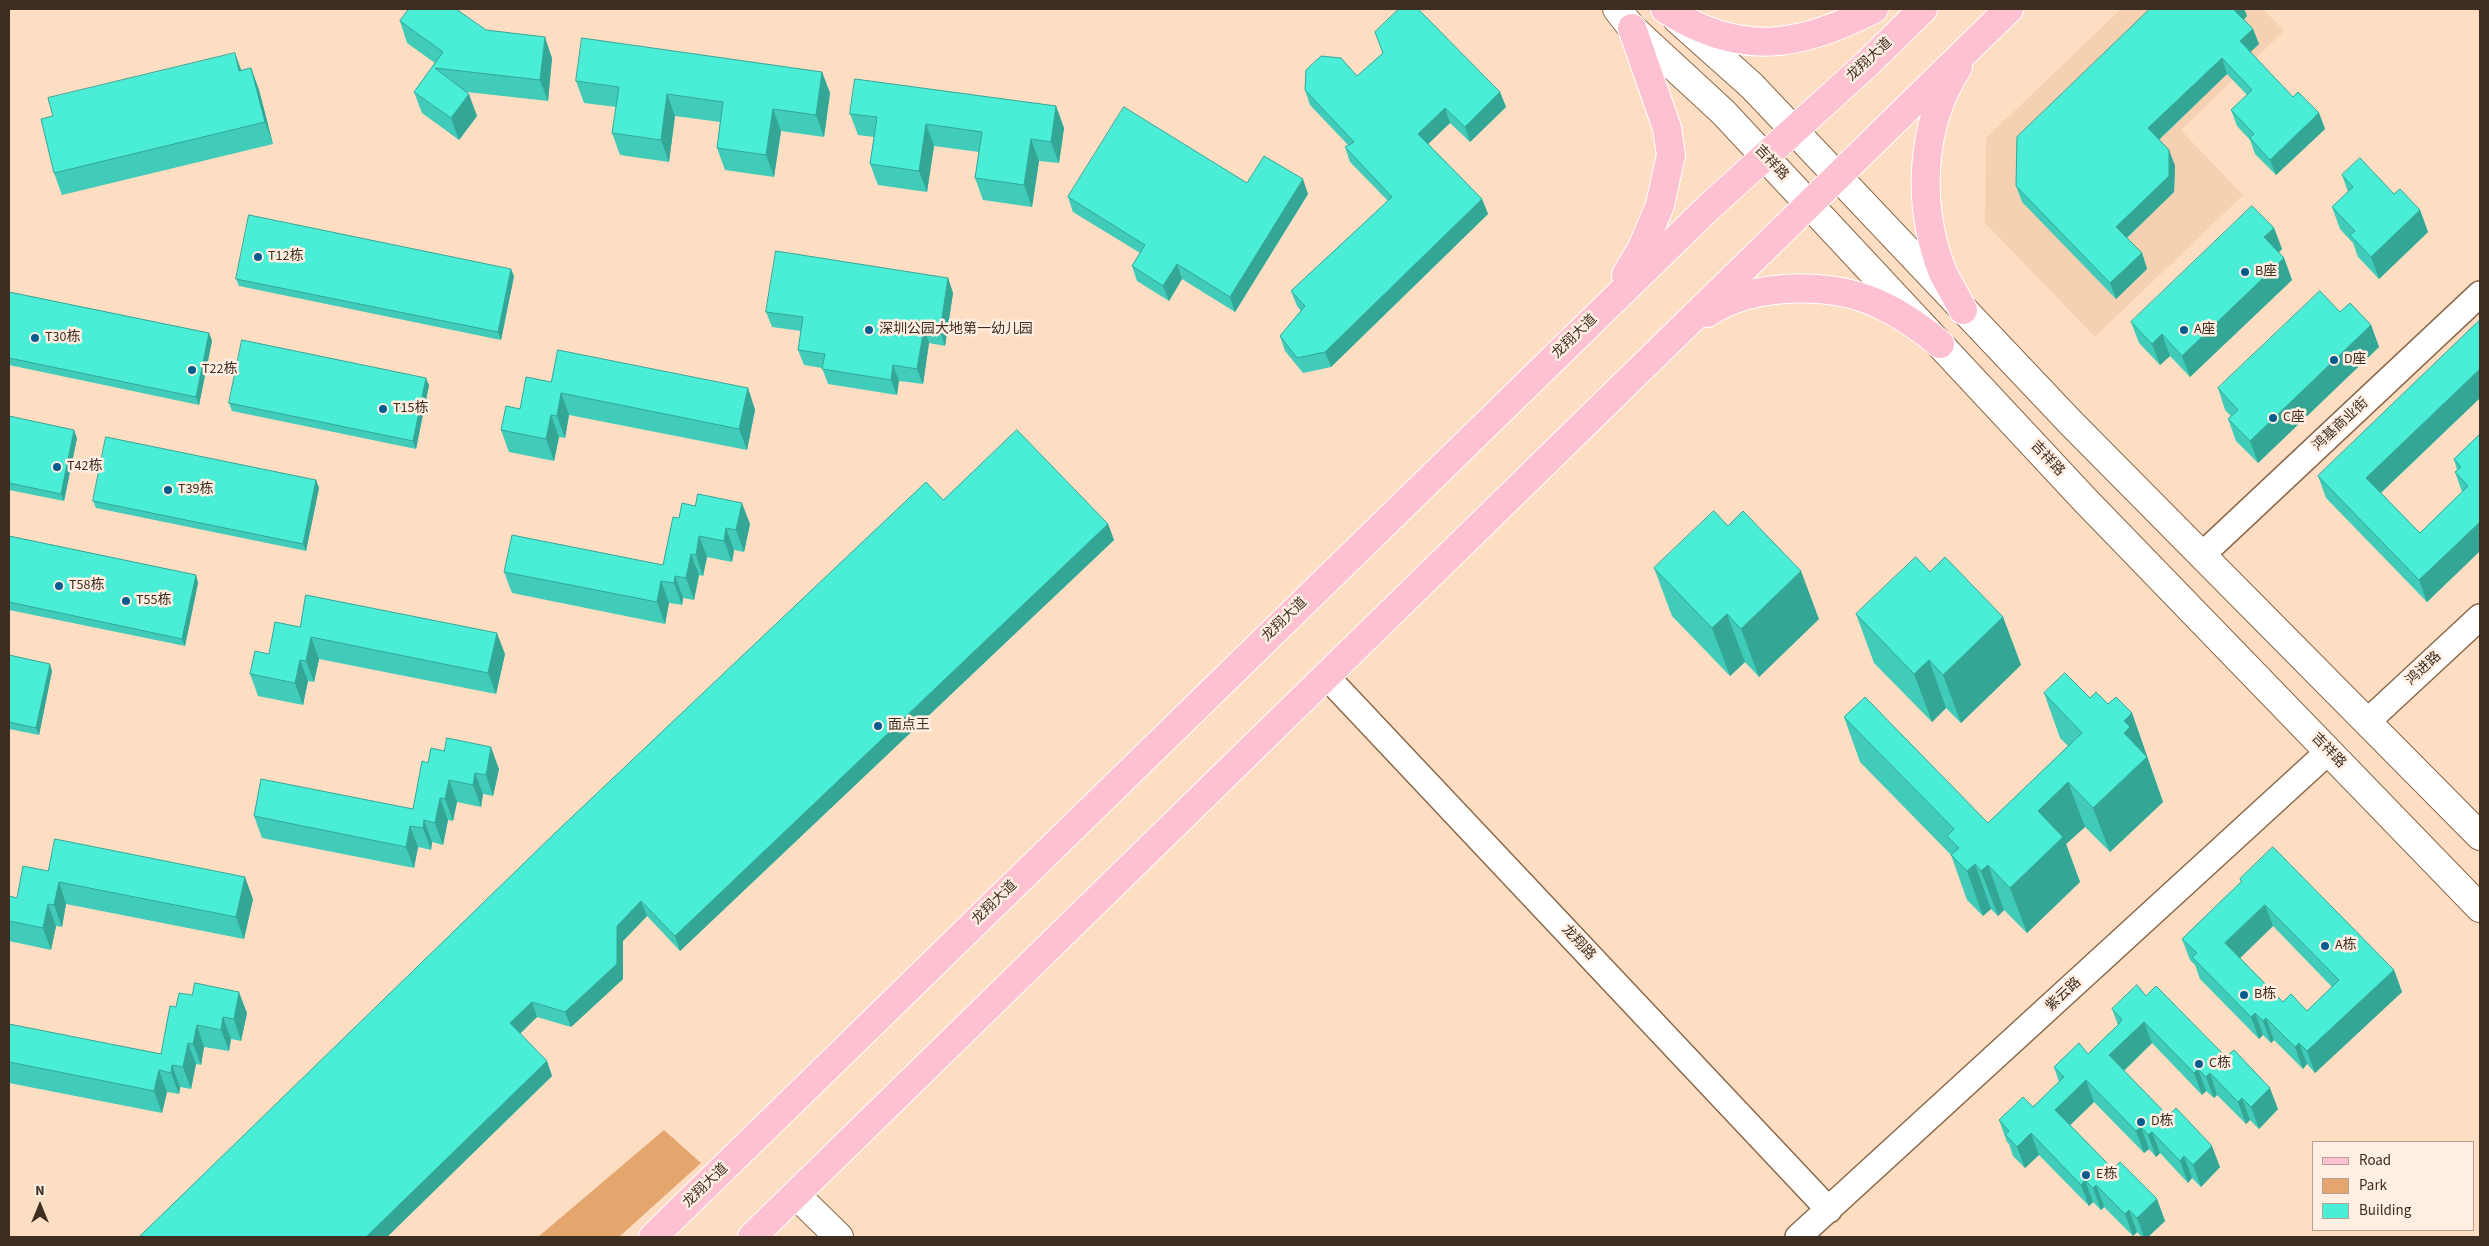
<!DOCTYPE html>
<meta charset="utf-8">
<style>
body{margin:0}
#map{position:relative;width:2489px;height:1246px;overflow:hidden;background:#fedec3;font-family:"Source Sans 3",sans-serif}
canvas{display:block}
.frame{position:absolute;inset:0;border:10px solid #3e2e21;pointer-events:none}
.legend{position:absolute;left:2312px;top:1141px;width:162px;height:90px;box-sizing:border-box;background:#ffeee1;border:1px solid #b2a194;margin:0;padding:6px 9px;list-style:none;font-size:15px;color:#3e2e21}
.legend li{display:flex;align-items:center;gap:10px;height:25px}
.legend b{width:25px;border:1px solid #b2a194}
.north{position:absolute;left:15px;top:1181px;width:50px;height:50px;-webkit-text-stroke:4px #ffeee1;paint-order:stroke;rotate:0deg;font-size:14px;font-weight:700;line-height:20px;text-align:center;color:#3e2e21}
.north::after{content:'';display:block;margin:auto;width:18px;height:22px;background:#3e2e21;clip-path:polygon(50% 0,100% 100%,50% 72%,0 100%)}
</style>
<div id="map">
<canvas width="2489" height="1246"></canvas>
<div class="frame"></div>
<ul class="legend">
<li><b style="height:6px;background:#fdc1d2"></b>Road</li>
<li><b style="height:14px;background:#e5a66e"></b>Park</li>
<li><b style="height:14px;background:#4aedd6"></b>Building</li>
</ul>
<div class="north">N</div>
</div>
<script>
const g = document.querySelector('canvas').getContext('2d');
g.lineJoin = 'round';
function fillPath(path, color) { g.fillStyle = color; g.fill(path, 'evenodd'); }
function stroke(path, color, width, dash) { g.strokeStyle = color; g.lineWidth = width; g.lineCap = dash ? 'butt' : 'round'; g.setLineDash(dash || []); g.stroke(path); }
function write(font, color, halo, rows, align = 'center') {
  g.font = font + ' "Source Sans 3","Noto Sans SC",sans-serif'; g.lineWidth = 5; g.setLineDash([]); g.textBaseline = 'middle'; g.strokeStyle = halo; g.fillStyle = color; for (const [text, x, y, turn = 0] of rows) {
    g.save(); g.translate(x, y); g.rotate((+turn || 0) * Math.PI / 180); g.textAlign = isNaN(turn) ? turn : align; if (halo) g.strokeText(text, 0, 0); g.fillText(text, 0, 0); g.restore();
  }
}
const built = new Path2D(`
 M2121,9H2263L2284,31L2181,130L2243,195L2095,337L1985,223L1986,138Z`);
const green = new Path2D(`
 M664,1130L701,1163L619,1237H538Z`);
const street = new Path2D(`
 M2202,555L2480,294
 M1326,676L1829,1210
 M2368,721L2480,617
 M1798,1237L2329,751`);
const secondary = new Path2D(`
 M1617,9L1632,28L1723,112L2085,500L2480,908
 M1677,19L1752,86L2071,423L2480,836
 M796,1195L839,1237`);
const primary = new Path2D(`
 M1665,9C1740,57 1799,48 1874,9
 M1958,67C1919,127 1917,207 1943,273C1949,285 1957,298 1963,310
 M1626,275L1642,248L1660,205L1671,155L1667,128L1632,28
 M1707,313C1754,282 1834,281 1883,306C1904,316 1922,329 1940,344
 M653,1237L1708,208L1867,64L1923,9
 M752,1237L2009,9`);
const wall = new Path2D(`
 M2150,9H2244L2247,16L2244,19L2253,29L2259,44L2250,52L2293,97L2319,113L2325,129L2276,175L2255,154L2250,140L2237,126L2231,110L2247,95L2227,74L2159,140L2169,150L2175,166L2174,192L2127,238L2142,253L2147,269L2116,299L2022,202L2016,186Z
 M400,21L486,30L552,58L548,101L467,92L477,116L459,140L422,113L414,92L435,63L407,43Z
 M251,68L259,90L273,144L62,195L54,173L241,70Z
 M822,72L830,93L824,137L781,131L774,177L725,170L717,148L720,122L675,116L669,162L620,155L612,133L616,107L584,103L576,81Z
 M1357,76L1500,92L1506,107L1470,142L1450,123L1428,144L1482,199L1488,214L1331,367L1303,373L1285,351L1280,336L1301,311L1297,306L1291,291L1388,201L1350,162L1345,147L1348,145L1310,105L1305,90Z
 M1056,106L1064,128L1059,163L1039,161L1032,207L983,200L975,178L979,152L934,146L927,192L878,185L870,164L874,137L858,135L850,114Z
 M2342,175L2394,194L2420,210L2428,232L2379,279L2358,257L2353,243L2340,229L2332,207L2348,192Z
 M1247,183L1308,194L1235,312L1182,279L1169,301L1137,281L1132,266L1140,253L1073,212L1068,197Z
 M2274,228L2282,249L2279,252L2284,258L2292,280L2190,377L2170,356L2160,365L2139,343L2131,322Z
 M514,276L501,340L239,286L236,279Z
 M948,278L953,293L945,346L929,343L923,384L899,381L897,395L828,384L822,368L804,365L798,350L801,331L772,327L766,312Z
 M9,292L209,333L212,341L199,405L9,365Z
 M2340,312L2371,325L2379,347L2258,463L2236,441L2228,419L2231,416L2225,410L2218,388Z
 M2480,320V398L2381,493L2420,533L2462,492L2455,472L2457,470L2454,459L2480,434V551L2427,602L2326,498L2318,476Z
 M551,382L748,388L755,410L747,450L569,415L565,438L559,437L554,461L509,452L501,430L520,409Z
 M429,385L416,449L232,411L229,403Z
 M9,416L77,438L64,501L9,490Z
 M316,480L319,488L306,551L96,508L93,501Z
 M943,500L1108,524L1114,540L680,951L647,916L623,941V979L571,1027L537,1017L520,1034L547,1061L552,1076L387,1237H139Z
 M679,518L750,524L744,552L734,550L732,562L707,557L703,576L699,575L694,600L683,598L682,605L669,603L665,624L512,593L504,572L663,565Z
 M9,536L196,575L198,583L185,646L9,610Z
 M1654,568L1819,619L1759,677L1745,662L1730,676L1672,616Z
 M1930,572L2003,617L2021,665L1961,723L1946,708L1932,722L1874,663L1856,614Z
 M300,627L505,654L496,694L319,659L314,682L308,681L303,705L258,696L250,674L269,654Z
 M9,655L52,671L39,735L9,729Z
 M2044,693L2090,698L2132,713L2163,802L2110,852L2085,827L2066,844L2080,882L2027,933L2004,910L1998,916L1991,909L1983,916L1967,900L1951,855L1860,762L1844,717L1988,823L2068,746L2060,738Z
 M428,763L499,769L493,796L483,794L481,807L457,802L453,821L448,820L443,845L432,842L431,850L418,847L414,868L262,838L254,816L413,809Z
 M48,871L253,899L244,939L66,904L62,927L56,926L51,950L9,941V896L17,898Z
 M2240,879L2394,970L2402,992L2315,1073L2307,1064L2303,1069L2274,1040L2271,1043L2263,1035L2259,1039L2200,979L2195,965L2190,960L2182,939L2241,882ZM2273,926L2332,987L2307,1011L2283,1002L2240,958Z
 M2146,996L2226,1057L2278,1109L2259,1129L2250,1120L2246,1124L2217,1095L2214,1098L2206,1091L2202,1095L2152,1043L2124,1071L2168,1116L2220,1167L2201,1187L2192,1178L2188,1183L2160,1153L2156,1157L2149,1149L2144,1153L2094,1102L2070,1125L2113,1169L2157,1199L2165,1221L2148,1237H2142L2137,1232L2133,1236L2104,1207L2101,1210L2093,1202L2089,1206L2039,1155L2025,1168L2013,1156L2009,1144L2007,1142L1999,1120L2033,1107L2059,1082L2054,1067L2088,1054L2118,1025L2112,1009Z
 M176,1007L247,1013L241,1041L231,1039L229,1051L204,1047L201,1065L196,1064L191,1089L180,1087L179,1094L167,1092L162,1113L9,1083V1026L161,1054Z`);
const shadedWall = new Path2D(`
 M2233,9H2244L2247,16L2239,24Z
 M2253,29L2259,44L2245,57L2240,41Z
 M545,37L552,58L548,101L540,80Z
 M235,53L243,75L239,71Z
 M2222,58L2227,74L2154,144L2148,128Z
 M251,68L259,90L273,144L265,122Z
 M822,72L830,93L824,137L816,115Z
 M1500,92L1506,107L1470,142L1465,127Z
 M469,94L477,116L459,140L451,118Z
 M667,94L675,116L669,162L661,140Z
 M1056,106L1064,128L1059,163L1051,142Z
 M1445,108L1450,123L1423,149L1418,134Z
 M773,109L781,131L774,177L766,155Z
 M2319,113L2325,129L2276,175L2270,160Z
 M926,124L934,146L927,192L919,171Z
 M1031,139L1039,161L1032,207L1024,185Z
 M2169,150L2175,166L2174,192L2122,242L2116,227Z
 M1303,179L1308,194L1235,312L1230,297Z
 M1482,199L1488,214L1331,367L1325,352Z
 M2420,210L2428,232L2379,279L2371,257Z
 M2274,228L2282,249L2272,259L2264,237Z
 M2142,253L2147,269L2116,299L2110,283Z
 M2284,258L2292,280L2190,377L2182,356Z
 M1177,264L1182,279L1169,301L1163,286Z
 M511,269L514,276L501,340L498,332Z
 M948,278L953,293L945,346L940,331Z
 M2371,325L2379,347L2258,463L2250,441Z
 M924,328L929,343L923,384L917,369Z
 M209,333L212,341L199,405L196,397Z
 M2162,334L2170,356L2160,365L2152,344Z
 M893,365L899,381L897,395L891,380Z
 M2480,369V398L2374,499L2366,478Z
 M426,378L429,385L416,449L413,441Z
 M748,388L755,410L747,450L739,429Z
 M561,393L569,415L565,438L557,416Z
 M551,415L559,437L554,461L546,439Z
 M74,430L77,438L64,501L61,494Z
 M316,480L319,488L306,551L303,544Z
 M742,503L750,524L744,552L736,530Z
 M2480,522V551L2427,602L2419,580Z
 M1108,524L1114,540L680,951L675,936Z
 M726,528L734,550L732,562L724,541Z
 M699,536L707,557L703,576L696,555Z
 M691,554L699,575L694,600L686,578Z
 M1801,571L1819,619L1759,677L1741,629Z
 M196,575L198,583L185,646L182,639Z
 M675,576L683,598L682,605L674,583Z
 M661,581L669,603L665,624L657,602Z
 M1727,614L1745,662L1730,676L1712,628Z
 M2003,617L2021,665L1961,723L1943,675Z
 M497,633L505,654L496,694L488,673Z
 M311,637L319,659L314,682L306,661Z
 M300,660L308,681L303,705L295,683Z
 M1929,660L1946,708L1932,722L1914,674Z
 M50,664L52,671L39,735L36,728Z
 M2132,713L2163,802L2110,852L2093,808L2124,733V721Z
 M491,747L499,769L493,796L486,775Z
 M475,773L483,794L481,807L473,785Z
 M449,780L457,802L453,821L445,799Z
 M2068,782L2085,827L2066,844L2080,882L2027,933L2010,888L2038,811Z
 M440,798L448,820L443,845L435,823Z
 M424,820L432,842L431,850L423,828Z
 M410,826L418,847L414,868L406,847Z
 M1975,864L1991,909L1983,916L1967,871Z
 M1988,865L2004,910L1998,916L1981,871Z
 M245,877L253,899L244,939L236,917Z
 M59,882L66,904L62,927L54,905Z
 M641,901L647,916L623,941V979L571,1027L565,1012L617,926Z
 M48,904L56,926L51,950L43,928Z
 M2265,905L2273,926L2233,965L2225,943Z
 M2394,970L2402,992L2315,1073L2307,1051Z
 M239,992L247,1013L241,1041L234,1019Z
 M532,1002L537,1017L515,1038L510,1023Z
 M2255,1013L2263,1035L2259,1039L2251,1017Z
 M223,1017L231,1039L229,1051L221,1030Z
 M2266,1018L2274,1040L2271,1043L2263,1021Z
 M2144,1022L2152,1043L2117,1077L2109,1055Z
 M197,1025L204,1047L201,1065L193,1044Z
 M188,1043L196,1064L191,1089L183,1067Z
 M2299,1043L2307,1064L2303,1069L2295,1047Z
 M547,1061L552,1076L387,1237H366Z
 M172,1065L180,1087L179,1094L171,1073Z
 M2198,1069L2206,1091L2202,1095L2194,1073Z
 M159,1070L167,1092L162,1113L154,1091Z
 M2210,1073L2217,1095L2214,1098L2206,1077Z
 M2086,1080L2094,1102L2063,1132L2055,1110Z
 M2270,1088L2278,1109L2259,1129L2251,1107Z
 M2242,1098L2250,1120L2246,1124L2238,1102Z
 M2141,1127L2149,1149L2144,1153L2136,1131Z
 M2152,1132L2160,1153L2156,1157L2148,1135Z
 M2031,1133L2039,1155L2025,1168L2017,1147Z
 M2212,1146L2220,1167L2201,1187L2193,1165Z
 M2184,1156L2192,1178L2188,1183L2180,1161Z
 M2085,1180L2093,1202L2089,1206L2081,1185Z
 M2096,1185L2104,1207L2101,1210L2093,1188Z
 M2157,1199L2165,1221L2148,1237H2144L2137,1218Z
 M2129,1210L2137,1232L2133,1236L2125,1214Z`);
const building = new Path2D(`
 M409,9H456L486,30L545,37L540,80L435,68L469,94L451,118L414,92L443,52L400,21Z
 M1399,9H1418L1500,92L1465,127L1445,108L1418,134L1482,199L1325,352L1297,358L1280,336L1305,306L1291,291L1392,197L1345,147L1354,142L1305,90L1306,70L1321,56L1341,58L1357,76L1383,53L1375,32Z
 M2150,9H2233L2253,29L2240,41L2293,97L2298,92L2319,113L2270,160L2250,138L2254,134L2231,110L2252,90L2222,58L2148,128L2169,150V176L2116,227L2142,253L2110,283L2016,186L2017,137Z
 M582,38L822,72L816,115L773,109L766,155L717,148L723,102L667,94L661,140L612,133L619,87L576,81Z
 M235,53L239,71L251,68L265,122L54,173L41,119L53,116L48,98Z
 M855,79L1056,106L1051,142L1031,139L1024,185L975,178L982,132L926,124L919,171L870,164L877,117L850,114Z
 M1124,107L1247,183L1264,156L1303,179L1230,297L1177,264L1163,286L1132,266L1145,245L1068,197Z
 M2360,158L2394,194L2400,189L2420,210L2371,257L2350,235L2355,231L2332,207L2353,187L2342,175Z
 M2252,206L2274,228L2264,237L2284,258L2182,356L2162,334L2152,344L2131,322Z
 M249,215L511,269L498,332L236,279Z
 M776,251L948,278L940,331L924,328L917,369L893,365L891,380L822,369L825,354L798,350L803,317L766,312Z
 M2320,291L2340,312L2350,303L2371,325L2250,441L2228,419L2238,410L2218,388Z
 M9,292L209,333L196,397L9,358Z
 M2480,320V369L2366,478L2420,533L2468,486L2455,472L2461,467L2454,459L2480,434V522L2419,580L2318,476Z
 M242,340L426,378L413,441L229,403Z
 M558,350L748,388L739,429L561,393L557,416L551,415L546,439L501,430L506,406L520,409L526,377L551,382Z
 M9,416L74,430L61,494L9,483Z
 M1017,430L1108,524L675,936L641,901L617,926V964L565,1012L532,1002L510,1023L547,1061L366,1237H139L555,833L926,482L943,500Z
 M106,437L316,480L303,544L93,501Z
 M698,494L742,503L736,530L726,528L724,541L699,536L696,555L691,554L686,578L675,576L674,583L661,581L657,602L504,572L512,535L663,565L673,517L679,518L682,503L695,506Z
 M1714,511L1728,526L1743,511L1801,571L1741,629L1727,614L1712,628L1654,568Z
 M9,536L196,575L182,639L9,602Z
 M1916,557L1930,572L1945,557L2003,617L1943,675L1929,660L1914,674L1856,614Z
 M306,595L497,633L488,673L311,637L306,661L300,660L295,683L250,674L255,651L269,654L275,622L300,627Z
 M9,655L50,664L36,728L9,722Z
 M2065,673L2090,698L2096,692L2108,704L2116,697L2132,713L2124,721L2130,727L2124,733L2147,757L2093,808L2068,782L2038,811L2063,837L2010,888L1988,865L1981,871L1975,864L1967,871L1951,855L1959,848L1947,836L1954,829L1844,717L1865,697L1988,823L2082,733L2044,693Z
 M447,738L491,747L486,775L475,773L473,785L449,780L445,799L440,798L435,823L424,820L423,828L410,826L406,847L254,816L261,779L413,809L422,761L428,763L431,748L444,751Z
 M55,839L245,877L236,917L59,882L54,905L48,904L43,928L9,921V896L17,898L23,866L48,871Z
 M2273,847L2394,970L2307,1051L2299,1043L2295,1047L2266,1018L2263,1021L2255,1013L2251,1017L2192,957L2197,953L2182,939L2242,881L2240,879ZM2265,905L2339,980L2307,1011L2291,994L2283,1002L2225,943Z
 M195,983L239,992L234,1019L223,1017L221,1030L197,1025L193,1044L188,1043L183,1067L172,1065L171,1073L159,1070L154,1091L9,1062V1024L161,1054L170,1006L176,1007L179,993L192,995Z
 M2137,985L2146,996L2156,986L2226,1057L2234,1050L2270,1088L2251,1107L2242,1098L2238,1102L2210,1073L2206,1077L2198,1069L2194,1073L2144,1022L2109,1055L2168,1116L2176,1108L2212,1146L2193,1165L2184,1156L2180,1161L2152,1132L2148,1135L2141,1127L2136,1131L2086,1080L2055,1110L2113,1169L2120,1162L2157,1199L2137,1218L2129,1210L2125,1214L2096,1185L2093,1188L2085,1180L2081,1185L2031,1133L2017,1147L2005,1134L2009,1131L1999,1120L2023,1097L2033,1107L2064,1077L2054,1067L2079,1043L2088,1054L2119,1024L2122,1019L2112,1009Z`);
const markers = [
 [258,257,5,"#005c8c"],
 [2245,272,5,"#005c8c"],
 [869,330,5,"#005c8c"],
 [2184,330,5,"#005c8c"],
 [35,338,5,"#005c8c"],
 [2334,360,5,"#005c8c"],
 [192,370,5,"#005c8c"],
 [383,409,5,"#005c8c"],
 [2273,418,5,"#005c8c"],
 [57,467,5,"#005c8c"],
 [168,490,5,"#005c8c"],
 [59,586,5,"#005c8c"],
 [126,601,5,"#005c8c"],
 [878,726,5,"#005c8c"],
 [2325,946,5,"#005c8c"],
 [2244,995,5,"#005c8c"],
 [2199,1064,5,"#005c8c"],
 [2141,1122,5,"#005c8c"],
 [2086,1175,5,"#005c8c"]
];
const streetNames = [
 ["龙翔大道",1870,60,-43],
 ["吉祥路",1771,163,47],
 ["龙翔大道",1575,337,-44],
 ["鸿基商业街",2341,425,-43],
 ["吉祥路",2047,459,47],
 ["龙翔大道",1285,620,-44],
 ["鸿进路",2424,669,-43],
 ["吉祥路",2328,751,46],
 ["龙翔大道",995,903,-44],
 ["龙翔路",1578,943,47],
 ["紫云路",2064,995,-43],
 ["龙翔大道",706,1186,-44]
];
const poiNames = [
 ["T12栋",268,257],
 ["B座",2255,272],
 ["深圳公园大地第一幼儿园",879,330],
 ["A座",2194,330],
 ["T30栋",45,338],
 ["D座",2344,360],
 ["T22栋",202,370],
 ["T15栋",393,409],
 ["C座",2283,418],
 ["T42栋",67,467],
 ["T39栋",178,490],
 ["T58栋",69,586],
 ["T55栋",136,601],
 ["面点王",888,726],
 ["A栋",2335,946],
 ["B栋",2254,995],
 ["C栋",2209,1064],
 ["D栋",2151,1122],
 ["E栋",2096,1175]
];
fillPath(built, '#f5d0b1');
fillPath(green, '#e5a66e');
stroke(street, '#8b6849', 28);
stroke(secondary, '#8b6849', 30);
stroke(primary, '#fff', 30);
stroke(street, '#fff', 25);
stroke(secondary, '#fff', 28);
stroke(primary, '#fdc1d2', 28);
fillPath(wall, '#40ccb8');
fillPath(shadedWall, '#34a696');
fillPath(building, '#4aedd6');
stroke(building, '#34a696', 1);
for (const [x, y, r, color] of markers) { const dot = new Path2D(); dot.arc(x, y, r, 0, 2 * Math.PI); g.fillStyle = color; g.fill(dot); stroke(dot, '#ffeee1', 2); }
write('14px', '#3e2e21', '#ffeee1', streetNames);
write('14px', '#3e2e21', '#ffeee1', poiNames, 'left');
</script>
